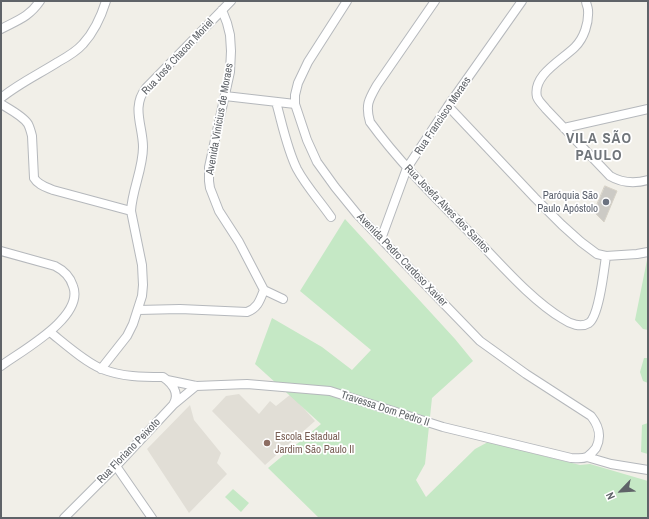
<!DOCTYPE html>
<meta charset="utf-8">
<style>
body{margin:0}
#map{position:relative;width:649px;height:519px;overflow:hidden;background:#f1efe8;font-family:"Archivo Narrow",sans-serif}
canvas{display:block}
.frame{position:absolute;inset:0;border:2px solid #5f6368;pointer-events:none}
.north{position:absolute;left:601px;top:471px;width:40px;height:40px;-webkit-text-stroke:3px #fff;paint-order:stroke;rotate:245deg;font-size:11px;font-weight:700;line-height:16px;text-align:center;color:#5f6368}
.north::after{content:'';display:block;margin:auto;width:14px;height:18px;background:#5f6368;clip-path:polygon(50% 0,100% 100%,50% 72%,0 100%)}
</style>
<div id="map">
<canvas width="649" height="519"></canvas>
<div class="frame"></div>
<div class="north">N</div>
</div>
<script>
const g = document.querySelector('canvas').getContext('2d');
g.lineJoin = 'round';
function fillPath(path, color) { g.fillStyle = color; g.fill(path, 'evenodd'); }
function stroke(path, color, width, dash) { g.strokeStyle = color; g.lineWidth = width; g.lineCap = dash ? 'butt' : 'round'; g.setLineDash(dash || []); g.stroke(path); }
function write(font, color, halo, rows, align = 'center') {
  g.font = font + ' "Archivo Narrow",sans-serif'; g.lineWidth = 3.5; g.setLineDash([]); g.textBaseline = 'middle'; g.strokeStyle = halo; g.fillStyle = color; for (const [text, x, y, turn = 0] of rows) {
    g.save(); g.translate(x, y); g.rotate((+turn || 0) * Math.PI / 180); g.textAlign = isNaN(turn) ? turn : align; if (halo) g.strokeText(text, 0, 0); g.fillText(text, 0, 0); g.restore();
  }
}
const education = new Path2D(`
 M239,394L259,414L270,401L276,406L291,394L315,421L265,465L212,411L226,396Z
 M190,405L194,420L221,453L217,463L227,474L189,513L147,449Z`);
const green = new Path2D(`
 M345,219L455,339L473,361L432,398L425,464L416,480L426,497L475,449L488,442L580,465L590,464L648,481V518H319L268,468L321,424L255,364L272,318L322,347L352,370L371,350L300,291Z
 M647,260L648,261V330L643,329L635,320Z
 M644,358H648V383L643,381L640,372Z
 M648,423V454L641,452L642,425Z
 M233,489L249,503L241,512L225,497Z`);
const building = new Path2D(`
 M605,186L617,191L604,222L594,212Z`);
const minor = new Path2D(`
 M435,1L377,85C369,99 365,105 370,122C402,166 442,204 480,243C505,269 533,301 563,319C570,324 581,328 589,323C599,316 604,270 606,256
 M586,1C586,4 588,7 588,10C589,23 584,38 575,47C562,60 532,75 537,97C539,102 543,105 546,109L610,176C622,183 634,184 648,180
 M222,10L227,23L230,35L231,51L230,72L209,167V181L210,188L219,211L239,242L264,290L283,299
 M1,29C18,20 29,17 40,1
 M225,96L295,104
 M1,98C18,84 39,74 58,62C67,57 76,52 83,44C94,32 101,17 106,1
 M276,102C282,123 287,149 297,169C306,186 320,201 331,217
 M1,104C9,109 23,116 28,124C30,128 31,132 32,136L34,178C38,185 46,187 53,190L131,211
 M448,106L535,198L562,225L581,242L597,254L606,256L637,254L648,252
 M564,128L648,109
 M381,239L407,168L448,106L522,1
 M1,251L55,266C63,270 70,276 73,286C85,317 21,351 1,366
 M138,310L180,309L247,312C258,308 260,300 264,290
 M50,332C65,344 85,362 102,369C122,377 143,377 163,377L167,380L196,386L247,384L330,391L443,427L571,458C577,458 582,459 587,457C591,454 593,452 596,448C602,436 599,426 591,416L526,374L480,341L357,214L335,187L317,162L307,140L295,104V95L298,83L308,62L347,1
 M101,369L127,336L133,324L142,296L143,285L142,265L131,211C132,190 143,169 143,147C143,126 131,107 146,88L231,1
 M173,405L196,386
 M587,457L611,464L648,470
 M116,466L152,518
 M64,518L116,466L173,405C179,396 175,387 167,380`);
const markers = [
 [606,202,4,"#6b7280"],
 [267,443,4,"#8d6e63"]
];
const streetNames = [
 ["Rua José Chacon Moriel",178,57,-47],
 ["Rua Francisco Moraes",443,116,-56],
 ["Avenida Vinícius de Moraes",220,119,-80],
 ["Rua Josefa Alves dos Santos",447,209,46],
 ["Avenida Pedro Cardoso Xavier",402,260,46],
 ["Travessa Dom Pedro II",385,409,18],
 ["Rua Floriano Peixoto",129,451,-46]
];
const worshipNames = [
 ["Paróquia São",598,196],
 ["Paulo Apóstolo",598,209]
];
const educationNames = [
 ["Escola Estadual",275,437],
 ["Jardim São Paulo II",275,450]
];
const districtNames = [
 ["VILA SÃO",599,139],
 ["PAULO",599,156]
];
fillPath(education, '#e1ded6');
fillPath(green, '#c5e8c5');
fillPath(building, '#cccac5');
stroke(building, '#d6d1c6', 1);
stroke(minor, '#b5b8bc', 10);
stroke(minor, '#fff', 8);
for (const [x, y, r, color] of markers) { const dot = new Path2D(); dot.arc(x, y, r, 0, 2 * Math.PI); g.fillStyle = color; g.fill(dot); stroke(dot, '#fff', 1.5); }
write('11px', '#5f6368', '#fff', streetNames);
write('11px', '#5b616d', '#fff', worshipNames, 'right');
write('11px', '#785e54', '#fff', educationNames, 'left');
g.letterSpacing = '1px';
write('bold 15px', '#70757a', '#fff', districtNames);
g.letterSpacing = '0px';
</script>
